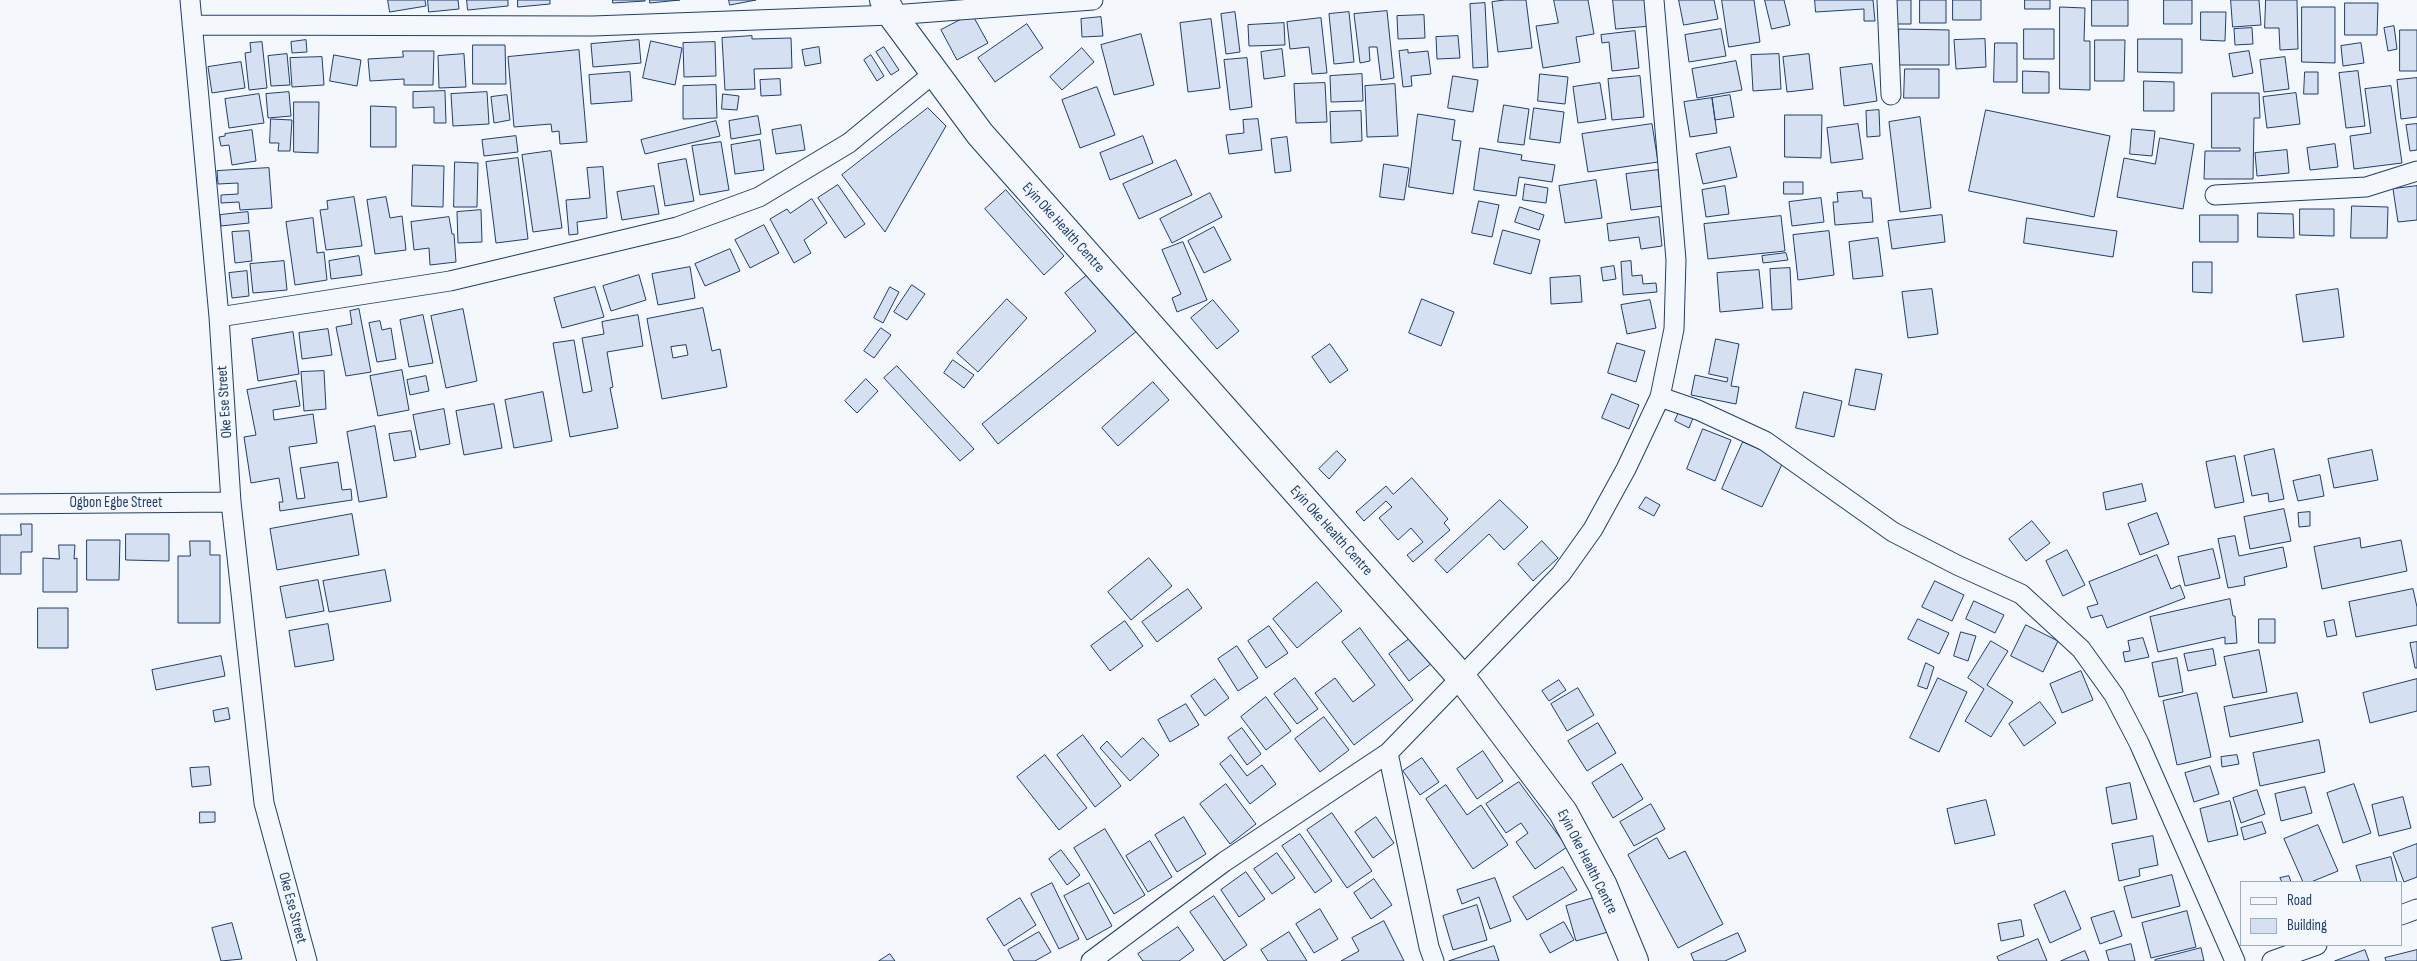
<!DOCTYPE html>
<style>
body{margin:0}
#map{position:relative;width:2417px;height:961px;overflow:hidden;background:#f4f7fb;font-family:"Sofia Sans Condensed",sans-serif}
canvas{display:block}
.legend{position:absolute;left:2240px;top:881px;width:162px;height:65px;box-sizing:border-box;background:#f4f7fb;border:1px solid #9eadc5;margin:0;padding:6px 9px;list-style:none;font-size:15px;color:#1d3f73}
.legend li{display:flex;align-items:center;gap:10px;height:25px}
.legend b{width:25px;border:1px solid #9eadc5}
</style>
<div id="map">
<canvas width="2417" height="961"></canvas>
<ul class="legend">
<li><b style="height:6px;background:#f4f7fb"></b>Road</li>
<li><b style="height:14px;background:#d5e0f0"></b>Building</li>
</ul>
</div>
<script>
const g = document.querySelector('canvas').getContext('2d');
g.lineJoin = 'round';
function fillPath(path, color) { g.fillStyle = color; g.fill(path, 'evenodd'); }
function stroke(path, color, width, dash) { g.strokeStyle = color; g.lineWidth = width; g.lineCap = dash ? 'butt' : 'round'; g.setLineDash(dash || []); g.stroke(path); }
function write(font, color, halo, rows, align = 'center') {
  g.font = font + ' "Sofia Sans Condensed",sans-serif'; g.lineWidth = 4; g.setLineDash([]); g.textBaseline = 'middle'; g.strokeStyle = halo; g.fillStyle = color; for (const [text, x, y, turn = 0] of rows) {
    g.save(); g.translate(x, y); g.rotate((+turn || 0) * Math.PI / 180); g.textAlign = isNaN(turn) ? turn : align; if (halo) g.strokeText(text, 0, 0); g.fillText(text, 0, 0); g.restore();
  }
}
const building = new Path2D(`
 M388,0H425L426,6L390,12Z
 M428,0H458L459,9L429,12Z
 M467,0H508V6L468,10Z
 M518,0H550V4L518,7Z
 M613,0H645V1L613,3Z
 M650,0H680L650,3Z
 M729,0H756L730,5Z
 M1505,0H1526L1532,48L1498,52L1492,2Z
 M1554,0H1588L1594,34L1576,37L1580,62L1543,68L1536,26L1558,23Z
 M1613,0H1648L1651,26L1616,29Z
 M1679,0H1714L1718,19L1684,25Z
 M1722,0H1754L1760,42L1729,47Z
 M1765,0H1784L1790,25L1772,29Z
 M1815,0H1873L1875,21H1864V9L1816,12Z
 M1896,0H1911V24H1896Z
 M1920,0H1946V23H1920Z
 M1953,0H1981V20H1953Z
 M2025,0H2050V9H2025Z
 M2092,0H2128V26H2092Z
 M2164,0H2192V24H2164Z
 M2231,0H2259L2261,25L2233,27Z
 M2266,0H2297L2298,49L2280,50L2279,28H2265Z
 M1485,3L1488,67L1473,68L1470,4Z
 M2345,3H2378L2377,35H2345Z
 M2060,7L2085,8L2084,41H2090V90L2060,89Z
 M2302,7H2335V63L2302,62Z
 M1387,11L1394,78L1381,80L1377,47H1369L1370,61L1360,63L1354,14Z
 M1235,12L1240,52L1226,54L1221,14Z
 M1349,12L1354,62L1334,64L1329,14Z
 M2201,12H2226L2225,41L2201,40Z
 M972,14L988,43L957,60L941,30Z
 M1424,15L1425,38L1398,39L1397,16Z
 M1101,17L1103,36L1082,37L1081,19Z
 M1321,18L1327,73L1312,74L1309,47L1290,49L1287,22Z
 M1211,19L1220,88L1188,92L1180,23Z
 M1284,23L1285,45L1249,46L1248,25Z
 M1027,24L1043,48L995,82L978,58Z
 M2394,26L2397,49L2388,51L2384,28Z
 M2252,28L2253,44L2235,45L2234,29Z
 M1721,29L1726,56L1689,62L1685,35Z
 M1899,29L1949,30V65H1899Z
 M2024,29H2054V59H2024Z
 M2400,30H2417V71H2400Z
 M1635,31L1639,68L1612,71L1609,42L1602,43L1601,35Z
 M1141,34L1154,85L1114,95L1101,45Z
 M752,36V39L791,38L792,68L754,69L755,89L725,90L722,38Z
 M1458,36L1460,58L1437,59L1436,37Z
 M1985,39L1986,67L1956,69L1954,40Z
 M2138,39H2182V73L2138,72Z
 M306,40L307,52L292,53L291,42Z
 M639,40L641,63L593,67L591,44Z
 M2095,40H2125L2124,81H2095Z
 M651,41L682,48L675,85L643,78Z
 M262,42L267,88L249,90L245,53L251,52L250,43Z
 M715,42L716,76L684,77L683,43Z
 M1995,43H2017V82H1994Z
 M2361,43L2364,63L2343,66L2341,46Z
 M473,45H505L506,84H473Z
 M819,47L821,63L805,66L802,50Z
 M884,47L899,70L891,75L876,52Z
 M1082,48L1094,62L1062,90L1050,77Z
 M1282,49L1285,76L1264,79L1261,52Z
 M579,50L587,142L560,144L559,131L552,132L551,124L514,127L508,57Z
 M1408,50V53L1428,51L1431,74L1411,76L1412,86L1403,87L1399,51Z
 M403,51H434L433,85H404V79L370,81L368,59L403,57Z
 M2249,51L2253,73L2233,77L2229,54Z
 M287,54L290,85L271,86L268,56Z
 M464,54L466,87L439,88L438,56Z
 M1779,54L1781,89L1753,91L1751,55Z
 M1809,54L1813,89L1787,92L1783,57Z
 M334,55L361,60L357,86L330,81Z
 M871,55L884,76L877,81L864,60Z
 M322,57L324,85L292,87L290,58Z
 M2285,57L2289,89L2264,92L2260,60Z
 M1247,58L1252,107L1230,110L1224,60Z
 M1736,61L1742,90L1697,98L1692,69Z
 M241,62L245,88L212,93L208,67Z
 M1872,64L1877,101L1844,106L1840,68Z
 M1905,69H1939V98H1904Z
 M2023,71L2049,72V93H2023Z
 M2358,71L2365,126L2346,128L2339,73Z
 M630,72L632,101L591,104L589,75Z
 M2305,72H2318V94H2304Z
 M1362,74L1363,101L1331,102L1330,76Z
 M1540,74L1568,77L1565,104L1538,101Z
 M1453,76L1478,80L1473,112L1448,108Z
 M1640,76L1644,117L1612,120L1608,79Z
 M2417,78V117L2401,119L2397,80Z
 M780,79L781,95L761,96L760,80Z
 M2144,81L2174,82V111H2144Z
 M1325,83L1327,122L1296,123L1294,84Z
 M1600,83L1606,119L1578,123L1573,87Z
 M1395,84L1398,136L1367,137L1365,86Z
 M716,85L717,118L683,119V86Z
 M2391,86L2402,163L2354,169L2350,136L2371,133L2365,89Z
 M1097,87L1115,135L1080,148L1062,100Z
 M445,91L446,123H434V107L413,108V92Z
 M289,92L291,116L268,118L266,94Z
 M487,92L489,124L453,126L451,94Z
 M2212,93H2259L2260,118H2254L2253,179H2204L2205,151H2240V148H2212Z
 M2296,93L2300,124L2267,128L2263,97Z
 M259,94L264,123L229,128L225,99Z
 M723,94L739,96L737,110L722,109Z
 M507,95L510,120L494,123L491,97Z
 M1730,95L1734,117L1715,120L1712,98Z
 M1712,98L1717,133L1690,137L1684,102Z
 M294,102H319L318,153L294,152Z
 M1504,105L1529,109L1524,145L1498,142Z
 M371,106L396,107V147H371Z
 M928,108L946,126L885,232L842,175Z
 M1534,108L1564,112L1560,143L1530,139Z
 M1879,110L1880,136L1867,137L1866,111Z
 M1986,110L2110,136L2094,217L1969,191Z
 M1361,111L1362,141L1331,143L1330,112Z
 M1418,114L1455,120L1452,140L1461,141L1453,194L1409,187Z
 M1785,115H1822L1821,158L1785,157Z
 M758,116L761,134L731,139L729,121Z
 M1920,117L1931,208L1900,212L1889,122Z
 M271,119L292,120L290,151H278L279,143H270Z
 M1258,119L1262,150L1229,154L1226,135L1244,133L1243,120Z
 M716,121L720,136L645,154L641,140Z
 M1652,124L1658,162L1588,172L1582,134Z
 M1858,124L1863,159L1831,163L1827,128Z
 M2417,124V150L2410,151L2406,125Z
 M801,125L805,150L776,154L772,130Z
 M2132,129L2155,131L2152,156L2130,154Z
 M252,130L256,161L232,165L229,145L221,146L219,137L225,136V134Z
 M516,136L518,152L484,156L482,140Z
 M1143,136L1153,163L1110,180L1100,153Z
 M1287,137L1291,171L1275,173L1271,139Z
 M2160,138L2194,144L2183,209L2117,197L2124,158L2155,164Z
 M760,140L764,170L735,174L731,145Z
 M721,142L729,190L700,195L692,146Z
 M2335,144L2338,167L2310,170L2307,148Z
 M1730,147L1737,177L1703,184L1696,154Z
 M1480,148L1522,155L1521,160L1555,165L1552,182L1519,177L1516,196L1474,190Z
 M2287,150L2289,173L2257,176L2255,153Z
 M551,151L562,228L533,232L522,155Z
 M518,158L528,239L496,243L486,162Z
 M686,159L694,201L665,206L658,164Z
 M1176,160L1192,195L1139,219L1123,184Z
 M455,162L478,163L477,207H454Z
 M1384,164L1409,168L1404,200L1380,197Z
 M413,165L444,166L443,207L412,206Z
 M603,167L607,218L577,222L578,234L569,235L566,200L590,198L587,168Z
 M269,168L272,208L240,210L239,202L221,203V195L238,194V183L218,184L217,171Z
 M1658,170L1663,206L1631,210L1626,174Z
 M1596,180L1602,218L1565,223L1559,186Z
 M1784,182H1803V194H1784Z
 M1525,184L1548,188L1546,203L1523,200Z
 M838,185L865,224L845,238L818,198Z
 M654,186L659,214L622,220L617,192Z
 M1725,186L1729,214L1706,217L1702,190Z
 M2417,186V220L2398,222L2393,189Z
 M1006,190L1064,256L1044,275L985,209Z
 M1862,191L1863,198H1871L1873,222L1835,225L1833,202H1838L1837,193Z
 M1210,193L1222,217L1172,243L1160,219Z
 M354,197L362,246L326,250L320,210L328,209L327,201Z
 M386,197L390,218L402,216L406,250L375,254L367,200Z
 M1821,198L1824,222L1792,226L1789,202Z
 M812,199L827,223L804,240L811,253L794,263L770,219L787,209L790,213Z
 M1479,201L1499,205L1492,237L1472,233Z
 M2352,206L2388,207L2387,238H2351Z
 M1520,207L1544,215L1539,230L1515,222Z
 M2300,209H2334V236L2300,235Z
 M481,210L482,242L458,243L457,212Z
 M248,212L249,223L221,226L220,215Z
 M2258,213L2293,214L2294,238L2258,237Z
 M1942,215L1945,242L1892,249L1888,221Z
 M2200,215H2238V242H2200Z
 M1781,216L1785,251L1708,259L1704,224Z
 M449,217L452,234H454L456,262L430,265L429,248L414,250L411,222Z
 M1659,217L1662,246L1641,249L1639,237L1609,241L1607,224Z
 M313,218L317,253L324,252L327,280L295,285L286,222Z
 M2027,218L2117,231L2113,257L2024,243Z
 M764,225L779,253L750,268L735,240Z
 M1214,227L1231,260L1204,273L1188,241Z
 M1503,230L1540,240L1531,274L1494,264Z
 M249,231L252,261L235,263L232,232Z
 M1829,231L1834,275L1798,280L1793,235Z
 M1878,238L1883,276L1853,279L1849,242Z
 M1183,242L1207,300L1177,312L1172,298L1181,294L1162,250Z
 M730,249L740,271L705,286L695,264Z
 M1786,253L1788,260L1763,263L1762,256Z
 M359,256L362,275L331,279L329,261Z
 M284,261L287,290L253,293L250,264Z
 M1631,261L1632,276L1642,275L1643,284L1656,283L1657,292L1623,295L1621,262Z
 M2193,262H2212V293L2193,292Z
 M1614,266L1616,279L1603,281L1601,268Z
 M690,267L695,298L658,305L652,274Z
 M1790,268L1792,309L1772,310L1770,269Z
 M1759,270L1763,308L1720,312L1717,273Z
 M247,271L249,296L232,298L229,273Z
 M1091,272L1138,330L998,444L982,424L1096,331L1065,293Z
 M639,275L646,300L611,311L603,286Z
 M1580,276L1582,302L1551,304L1550,278Z
 M912,285L925,294L907,320L894,312Z
 M595,287L604,317L562,328L554,298Z
 M890,287L899,292L883,323L874,318Z
 M1932,289L1938,334L1908,338L1902,292Z
 M2338,289L2344,337L2303,342L2296,295Z
 M1007,299L1027,318L978,372L957,353Z
 M1422,299L1454,312L1441,346L1409,333Z
 M1213,300L1239,331L1217,349L1191,318Z
 M1650,300L1656,328L1627,334L1621,305Z
 M703,308L712,351L720,349L727,387L662,399L647,319ZM686,345L688,355L673,358L671,347Z
 M359,309L371,372L346,376L336,327L352,324L350,311Z
 M463,309L477,381L446,388L431,316Z
 M423,315L433,363L409,367L400,320Z
 M638,315L643,346L607,352L613,387L610,388L618,428L570,437L553,343L574,340L583,393L592,391L582,338L604,334L602,322Z
 M380,321L382,330L391,328L396,359L377,362L369,323Z
 M881,328L891,335L874,358L864,351Z
 M328,329L332,355L302,359L299,333Z
 M293,332L299,374L258,381L252,339Z
 M1716,339L1739,344L1731,386L1739,387L1736,404L1691,395L1695,375L1727,382L1728,378L1709,374Z
 M1617,343L1645,351L1636,382L1608,373Z
 M1330,344L1348,370L1330,383L1312,357Z
 M953,360L974,375L964,388L944,373Z
 M897,366L974,449L960,461L884,378Z
 M1856,369L1882,374L1875,410L1849,405Z
 M402,370L409,410L378,416L370,376Z
 M324,371L326,409L304,411L301,372Z
 M426,376L429,391L410,395L407,380Z
 M866,379L878,391L857,413L845,401Z
 M296,381L300,406L273,410L274,420L313,414L317,443L289,447L297,499L305,498L300,468L338,462L342,490L351,489L352,500L280,511L279,502H283L279,478L251,483L244,437L256,435L247,390Z
 M1153,382L1169,400L1118,446L1102,428Z
 M543,392L552,441L514,448L505,400Z
 M1804,392L1842,401L1834,437L1796,428Z
 M1612,394L1639,405L1629,429L1602,418Z
 M494,404L502,448L464,455L456,411Z
 M444,409L450,444L420,450L413,415Z
 M1679,412L1693,418L1689,428L1675,421Z
 M375,426L387,497L359,502L347,432Z
 M1703,429L1731,440L1715,481L1687,469Z
 M411,431L416,457L394,461L389,434Z
 M1743,442L1784,460L1762,507L1722,489Z
 M2274,449L2284,499L2269,502L2268,493L2252,496L2244,456Z
 M2372,450L2378,480L2334,488L2328,459Z
 M1337,451L1346,460L1329,479L1319,469Z
 M2235,456L2244,502L2215,508L2206,462Z
 M2320,475L2324,496L2298,501L2293,481Z
 M1412,478L1448,519L1444,523L1450,530L1413,562L1407,555L1423,542L1411,528L1398,540L1379,518L1392,507L1386,501L1364,521L1356,512L1386,486L1393,494Z
 M2142,484L2146,501L2106,510L2103,493Z
 M1646,497L1660,505L1654,516L1639,508Z
 M1500,500L1528,527L1504,550L1489,534L1447,573L1435,560Z
 M2284,509L2291,541L2250,549L2244,517Z
 M2310,512V526L2299,527L2298,513Z
 M2157,513L2169,544L2140,555L2128,524Z
 M352,514L359,555L277,570L270,529Z
 M2032,521L2050,543L2026,561L2009,539Z
 M21,524H32V552H21V574H0V535H21Z
 M126,534H169V561L126,560Z
 M2235,536L2239,556L2283,547L2287,567L2244,577L2245,585L2228,588L2218,539Z
 M2360,538L2361,548L2401,540L2407,571L2322,589L2314,547Z
 M87,540H120L119,580H87Z
 M190,541H210V555H220V623H178V556H190Z
 M1542,541L1558,558L1533,581L1518,564Z
 M59,545H75L74,559L77,558V592H43V558L59,559Z
 M2213,549L2220,578L2185,586L2178,557Z
 M2067,550L2085,585L2063,596L2046,561Z
 M2157,555L2171,589L2180,585L2185,598L2107,628L2102,615L2091,618L2087,607L2098,604L2089,582Z
 M1149,558L1172,586L1131,620L1108,592Z
 M385,570L391,601L329,612L323,581Z
 M318,580L324,611L286,618L280,587Z
 M1935,581L1964,595L1952,621L1922,607Z
 M1317,582L1342,611L1297,648L1273,619Z
 M1188,589L1202,608L1157,642L1142,622Z
 M2413,589L2417,607V625L2356,637L2349,602Z
 M2230,599L2233,616H2235L2237,643L2225,644V637L2158,652L2150,617Z
 M1974,601L2004,615L1995,633L1966,619Z
 M38,608H68V648H38Z
 M1918,619L1949,633L1939,654L1908,639Z
 M2259,619H2275V643H2259Z
 M2334,620L2337,635L2327,637L2324,622Z
 M1125,621L1143,646L1110,671L1091,646Z
 M328,624L334,660L295,667L289,631Z
 M2026,625L2058,641L2043,672L2011,656Z
 M1269,626L1288,653L1266,668L1248,641Z
 M1360,628L1413,700L1354,745L1315,693L1335,678L1353,702L1375,685L1342,642Z
 M1961,632L1976,636L1968,661L1954,656Z
 M1412,637L1432,663L1409,681L1389,654Z
 M2143,638L2149,657L2125,662L2123,652L2130,651L2128,641Z
 M1991,641L2008,651L1987,685L2013,702L1991,737L1965,721L1984,689L1968,678Z
 M2417,642V668H2415L2410,643Z
 M1237,646L1258,678L1238,691L1218,659Z
 M2213,649L2216,665L2188,671L2184,654Z
 M2259,650L2267,692L2233,698L2224,657Z
 M221,656L225,676L156,690L152,670Z
 M2177,658L2183,692L2159,697L2152,663Z
 M1926,663L1934,667L1927,689L1918,686Z
 M2081,671L2093,700L2062,713L2050,684Z
 M1295,678L1318,709L1297,724L1274,694Z
 M1938,678L1967,692L1939,752L1910,738Z
 M1215,679L1229,698L1205,716L1191,696Z
 M2417,679V711L2370,723L2363,693Z
 M1559,680L1566,690L1549,701L1542,691Z
 M1578,688L1594,715L1567,731L1551,704Z
 M2197,693L2211,757L2177,765L2163,701Z
 M2297,693L2303,722L2230,737L2224,707Z
 M1266,697L1291,731L1266,750L1241,717Z
 M2040,702L2056,723L2024,746L2009,724Z
 M1186,704L1199,725L1170,742L1158,720Z
 M228,708L230,719L215,722L213,711Z
 M1324,717L1349,750L1320,772L1295,739Z
 M1598,723L1616,753L1587,771L1568,741Z
 M1242,728L1261,754L1247,765L1228,738Z
 M1083,735L1121,786L1095,807L1057,755Z
 M1143,738L1159,755L1130,781L1100,748L1107,741L1121,757Z
 M2319,740L2325,772L2260,786L2253,753Z
 M1483,751L1503,781L1477,799L1457,769Z
 M1045,755L1087,808L1059,830L1017,777Z
 M1231,755L1247,776L1262,765L1276,784L1250,804L1220,764Z
 M2237,755L2239,764L2222,767L2221,757Z
 M1422,758L1439,782L1420,795L1403,771Z
 M1622,764L1643,799L1613,818L1592,783Z
 M2210,766L2219,794L2194,802L2185,773Z
 M209,767L211,785L192,787L190,768Z
 M1519,782L1567,847L1535,869L1516,842L1528,833L1521,823L1506,833L1486,804Z
 M2130,783L2137,819L2112,824L2106,788Z
 M1226,784L1256,824L1230,844L1200,804Z
 M2354,784L2371,833L2343,843L2327,793Z
 M1446,785L1467,815L1481,805L1508,845L1473,869L1426,799Z
 M2305,787L2312,813L2281,821L2275,794Z
 M2257,790L2265,814L2241,823L2233,798Z
 M2403,797L2411,828L2379,836L2372,805Z
 M1986,800L1995,835L1955,844L1947,809Z
 M2230,801L2238,835L2208,842L2200,809Z
 M1651,804L1665,829L1634,846L1620,822Z
 M200,812H215V822L200,823Z
 M1332,813L1372,871L1347,888L1307,830Z
 M1184,817L1206,854L1177,872L1155,835Z
 M1376,817L1394,843L1373,858L1355,832Z
 M2262,822L2266,833L2244,840L2241,828Z
 M2318,825L2338,871L2311,882H2303L2284,839Z
 M1105,829L1145,895L1114,914L1074,848Z
 M1300,834L1332,881L1315,893L1282,846Z
 M2153,836L2158,865L2139,869L2140,876L2119,881L2112,844Z
 M1657,838L1669,859L1685,851L1723,924L1678,948L1628,855Z
 M1150,841L1172,877L1148,892L1126,856Z
 M2417,844V877L2404,882L2393,853Z
 M1061,850L1080,875L1067,885L1049,859Z
 M1277,853L1295,878L1272,894L1254,869Z
 M2391,857L2397,882H2361L2356,866Z
 M1563,867L1577,890L1527,920L1513,897Z
 M1246,872L1265,899L1239,917L1221,890Z
 M2172,875L2180,906L2132,918L2124,887Z
 M2289,876L2291,882H2282L2280,878Z
 M1495,878L1511,921L1490,929L1479,897L1462,904L1457,890Z
 M1374,879L1392,905L1371,919L1354,893Z
 M1052,883L1079,939L1059,949L1031,894Z
 M1089,883L1112,926L1087,940L1064,896Z
 M2065,891L2081,929L2050,943L2034,905Z
 M1214,896L1247,945L1224,961L1190,912Z
 M1597,897L1608,932L1576,941L1566,906Z
 M1020,898L1036,925L1004,946L987,919Z
 M1477,905L1487,940L1453,950L1443,916Z
 M1320,909L1338,939L1314,953L1296,924Z
 M2114,911L2122,936L2100,944L2091,918Z
 M2187,911L2196,947L2151,958L2142,923Z
 M2021,920L2024,936L2001,941L1998,924Z
 M1384,921L1404,961H1341L1359,951L1352,938Z
 M1564,922L1574,940L1550,953L1540,935Z
 M232,923L242,959L221,961L212,928Z
 M1178,927L1194,950L1179,961H1143L1138,954Z
 M1039,932L1051,952L1035,961H1014L1008,950Z
 M1289,932L1307,961H1268L1261,950Z
 M1738,933L1746,951L1725,961H1694L1691,954Z
 M2038,939L2047,961H1999L1997,957Z
 M2131,944L2135,961H2109L2106,951Z
 M1494,946L1499,961H1449Z
 M2201,948L2204,961H2155V960Z
 M2365,950L2369,961H2335Z
 M2417,950V961H2386L2385,958Z
 M2085,951L2089,961H2061Z
 M890,954L895,961H879Z`);
const minor = new Path2D(`
 M190,0L219,317L231,502L264,803L307,961
 M1887,0L1891,95
 M192,25L593,26L892,15L1093,0
 M2215,195L2366,187L2417,171
 M219,317L450,281L677,227L759,197L849,143L934,73
 M1660,397L1698,410L1765,441L1893,532L1957,565L2021,594L2081,649L2114,695L2139,743L2235,961
 M0,504L231,502
 M1388,753L1429,947L1434,961
 M2401,915L2417,909
 M1091,961L1224,862L1388,753L1561,574L1593,529L1626,469L1660,397L1674,329L1676,260L1654,0
 M2272,961L2317,945`);
const primary = new Path2D(`
 M884,0L892,15L980,134L1462,678L1563,812L1603,886L1634,961`);
const streetNames = [
 ["Eyin Oke Health Centre",1063,228,48],
 ["Oke Ese Street",225,402,-94],
 ["Ogbon Egbe Street",116,503],
 ["Eyin Oke Health Centre",1331,531,48],
 ["Eyin Oke Health Centre",1587,862,63],
 ["Oke Ese Street",292,908,75]
];
fillPath(building, '#d5e0f0');
stroke(building, '#1d3f73', 1);
stroke(minor, '#1d3f73', 21);
stroke(primary, '#1d3f73', 30);
stroke(minor, '#f4f7fb', 19);
stroke(primary, '#f4f7fb', 28);
write('15px', '#1d3f73', '#f4f7fb', streetNames);
</script>
